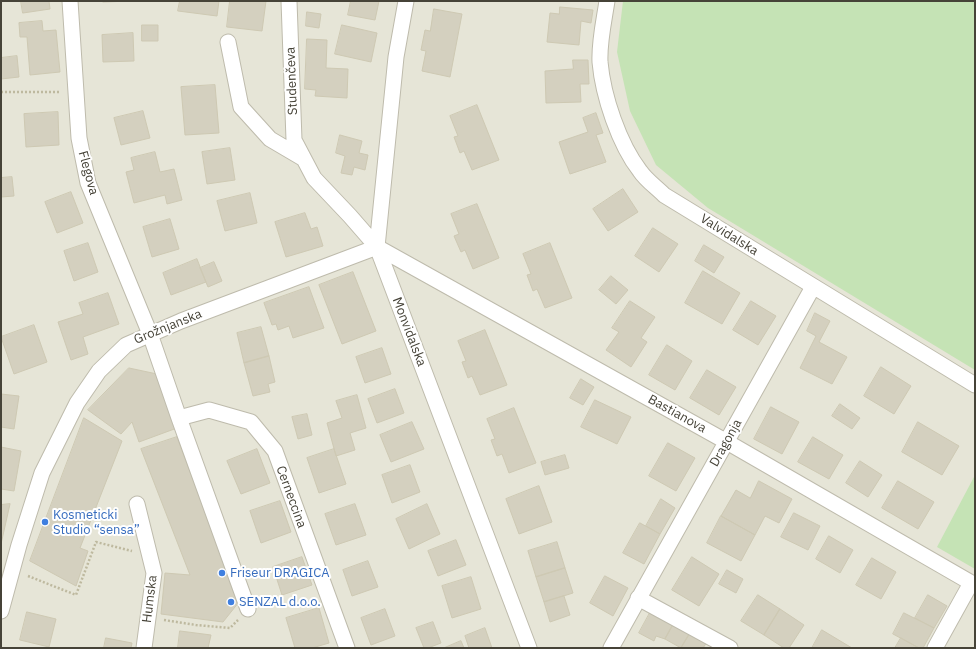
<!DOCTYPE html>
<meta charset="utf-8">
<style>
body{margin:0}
#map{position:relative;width:976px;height:649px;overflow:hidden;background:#f3f2e9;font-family:"IBM Plex Sans",sans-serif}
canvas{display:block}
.frame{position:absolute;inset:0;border:2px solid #464338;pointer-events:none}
</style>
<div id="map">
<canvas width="976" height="649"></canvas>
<div class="frame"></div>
</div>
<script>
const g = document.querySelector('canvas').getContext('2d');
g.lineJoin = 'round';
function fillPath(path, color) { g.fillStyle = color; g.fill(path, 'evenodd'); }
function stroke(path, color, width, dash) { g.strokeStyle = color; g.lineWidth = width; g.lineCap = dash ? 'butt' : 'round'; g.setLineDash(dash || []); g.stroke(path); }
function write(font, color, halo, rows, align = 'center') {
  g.font = font + ' "IBM Plex Sans",sans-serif'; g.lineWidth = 4; g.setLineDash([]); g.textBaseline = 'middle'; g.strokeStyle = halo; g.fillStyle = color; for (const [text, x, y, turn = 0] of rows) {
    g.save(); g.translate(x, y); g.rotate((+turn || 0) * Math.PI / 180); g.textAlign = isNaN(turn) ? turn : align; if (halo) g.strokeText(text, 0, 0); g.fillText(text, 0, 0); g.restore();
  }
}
const residential = new Path2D(`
 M1,1H975V648H1Z`);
const green = new Path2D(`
 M623,1H975V370L708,208L656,165L630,111L617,52Z
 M975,475V569L937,547Z`);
const building = new Path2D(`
 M21,1H49L50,9L23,13Z
 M103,1H132L103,2Z
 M180,1H219L217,16L178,11Z
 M230,1H266L262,31L227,27Z
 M351,1H379L375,20L348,15Z
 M560,7L593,10L591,23L581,21L579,45L547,42L550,13L559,14Z
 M434,9L462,14L450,77L422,71L426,51L421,50L425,30L430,31Z
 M307,12L321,14L319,28L306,26Z
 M42,21L43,31L56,30L60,72L30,75L27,37H20L19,23Z
 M142,25H158V41H142Z
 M342,25L377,33L371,62L335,54Z
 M133,33L134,61L103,62L102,35Z
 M307,39L327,40L326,68L348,69L347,98L315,96L316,90L305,89Z
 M17,56L19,77L1,79V58Z
 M573,60H588L589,84H580L581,102L546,103L545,71L573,69Z
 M215,85L219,133L185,135L181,87Z
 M477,105L499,160L472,170L464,151L460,153L454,137L458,136L450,116Z
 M143,111L150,138L121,145L114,118Z
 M58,112L59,145L26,147L24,114Z
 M596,113L603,133L596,135L606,162L570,174L559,142L588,132L583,118Z
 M340,135L362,141L359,153L368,155L365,170L354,167L352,175L341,173L345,156L336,153Z
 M230,148L235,180L207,184L202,152Z
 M155,152L160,172L174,169L182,200L167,204L165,195L134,203L126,172L134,170L131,158Z
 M12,177L14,196L1,197V178Z
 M623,189L638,212L608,231L593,209Z
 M71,192L83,223L57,233L45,202Z
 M250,193L257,223L225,231L217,201Z
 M477,204L499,258L473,269L465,250L461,252L454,236L459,234L451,214Z
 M305,213L311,229L317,227L323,246L286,257L275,222Z
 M170,219L179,249L152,257L143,227Z
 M653,228L678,244L659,272L635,256Z
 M88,243L98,272L74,281L64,251Z
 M550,243L572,298L545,308L537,289L533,291L527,275L531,274L523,254Z
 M704,245L724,257L714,273L695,261Z
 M197,259L206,282L171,295L163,273Z
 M214,262L222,281L208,287L200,268Z
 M703,271L740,293L722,324L685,303Z
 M353,272L376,331L342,344L319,285Z
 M611,276L628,290L616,304L599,290Z
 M309,287L324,328L293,338L289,326L278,330L276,324L272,325L264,303Z
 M108,293L119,324L83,337L88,354L71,360L58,322L83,314L79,303Z
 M630,301L655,317L641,338L647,342L631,367L606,350L619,332L612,328Z
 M751,301L776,316L758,345L733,330Z
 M815,313L830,321L819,342L847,357L832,384L800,368L816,336L807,331Z
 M34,325L47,362L14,374L1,337Z
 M261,327L269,356L244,363L237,333Z
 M485,330L507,385L480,395L472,376L468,378L462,362L466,361L458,341Z
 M667,345L692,361L675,390L649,375Z
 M382,348L391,374L365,383L356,357Z
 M269,356L275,382L268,384L270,392L253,396L244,363Z
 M881,367L911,386L894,414L864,396Z
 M129,368L157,374L177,428L139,442L132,422L121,434L88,410Z
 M707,370L736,387L719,415L690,398Z
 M581,379L594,387L583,405L570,398Z
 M395,389L404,413L377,423L368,399Z
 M1,394L19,396L14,429L1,427Z
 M357,395L366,428L350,433L355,450L336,456L327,423L342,418L336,401Z
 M595,400L631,417L617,444L581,427Z
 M840,404L860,418L852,429L832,416Z
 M771,407L799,422L782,454L754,439Z
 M514,408L536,463L509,473L502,454L497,456L491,440L495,439L487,419Z
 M307,414L312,435L298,439L292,417Z
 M84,418L122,441L80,548L88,551L76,586L30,561Z
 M412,422L424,449L391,462L380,435Z
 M918,422L959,446L942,475L902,452Z
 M177,437L239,602L223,622L161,614L165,573L190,575L141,449Z
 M813,437L843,455L829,479L798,462Z
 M668,443L695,458L676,491L649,476Z
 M1,447L21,451L14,491L1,489Z
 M257,449L270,483L241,494L227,461Z
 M334,449L346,484L319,493L307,458Z
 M565,455L569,468L545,475L541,462Z
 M860,461L882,475L868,497L846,483Z
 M410,465L420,492L392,503L382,475Z
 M759,481L792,499L779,523L765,516L755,535L721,516L736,490L750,498Z
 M898,481L934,502L918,529L882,508Z
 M539,486L552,522L519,534L506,499Z
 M661,499L675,508L660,534L646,526Z
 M280,501L291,532L261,543L250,511Z
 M10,504L1,544V505Z
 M355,504L366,535L336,545L325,514Z
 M427,504L440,534L409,549L396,519Z
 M794,513L820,526L808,550L781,537Z
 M721,516L755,535L741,561L707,543Z
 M640,523L660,534L644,564L623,553Z
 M829,536L853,550L840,573L816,559Z
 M456,540L466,565L438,576L428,551Z
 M557,542L565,568L536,577L528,551Z
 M302,557L312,585L282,595L273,567Z
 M692,557L719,574L699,606L672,590Z
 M872,558L896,572L881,599L856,585Z
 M368,561L378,587L352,596L343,570Z
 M565,568L573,593L544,602L536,577Z
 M727,570L743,579L736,593L719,584Z
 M605,576L628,588L613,616L590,603Z
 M471,577L481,609L452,618L442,586Z
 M758,595L780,609L764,635L741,621Z
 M928,595L947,606L934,628L915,618Z
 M564,596L570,615L550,622L544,602Z
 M319,608L329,643L312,648H295L286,618Z
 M385,609L395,636L371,645L361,618Z
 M780,609L804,625L789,648H784L764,635Z
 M651,611L674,623L665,639L656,636L654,641L639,633Z
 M27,612L56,619L49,647L20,640Z
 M904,613L934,628L923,648H919L893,634Z
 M433,622L441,643L428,648H424L416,628Z
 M674,623L690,633L681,648L665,639Z
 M485,628L492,648H469L465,636Z
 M822,630L852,648H812Z
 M180,631L211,635L208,648H178Z
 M690,633L707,642L703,648H681Z
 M106,638L132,643L131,648H104Z
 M901,638L919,648H895Z
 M461,641L464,648H444Z`);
const path = new Path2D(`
 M1,92H60
 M28,576L76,595L96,542L132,551
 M164,620L196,625L230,628L238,620`);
const street = new Path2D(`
 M70,1L79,138L88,183L150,334L179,418L248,609
 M289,1L294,140L314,178L350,216L377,247L727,442L975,585
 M406,1L396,57L377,247L529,648
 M607,1C604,21 599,42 600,62C603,96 619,144 640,171C646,180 656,187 664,195L975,385
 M228,42L241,107L270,139L304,159
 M179,418L209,410L251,422L275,451L347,648
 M137,504L154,573L144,648
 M638,598L730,648
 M1,611L19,545L42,473L77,403L99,371L126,345L181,321L377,247
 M611,648L813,287
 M935,648L971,583`);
const markers = [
 [45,522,4,"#3f7fe0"],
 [222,573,4,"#3f7fe0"],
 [231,602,4,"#3f7fe0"]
];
const streetNames = [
 ["Studenčeva",292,81,-92],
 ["Flegova",88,173,75],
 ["Valvidalska",729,235,32],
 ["Grožnjanska",168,327,-22],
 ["Monvidalska",409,332,69],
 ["Bastianova",677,414,29],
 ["Dragonja",726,443,-61],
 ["Cerneccina",291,497,70],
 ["Humska",150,599,-83]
];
const shopNames = [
 ["Kosmeticki",53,515],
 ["Studio “sensa”",53,530],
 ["Friseur DRAGICA",230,573],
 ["SENZAL d.o.o.",239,602]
];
fillPath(residential, '#e6e5d7');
fillPath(green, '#c5e3b5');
fillPath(building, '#d4d0bf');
stroke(building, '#cec9b3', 1);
stroke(street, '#bebbac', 17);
stroke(path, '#beb99f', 2.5, [2, 2]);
stroke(street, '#fff', 15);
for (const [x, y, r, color] of markers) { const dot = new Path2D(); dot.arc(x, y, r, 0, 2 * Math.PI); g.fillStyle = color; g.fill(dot); stroke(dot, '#fff', 1.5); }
write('13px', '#464338', '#fff', streetNames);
write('13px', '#366cbe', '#fff', shopNames, 'left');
</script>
